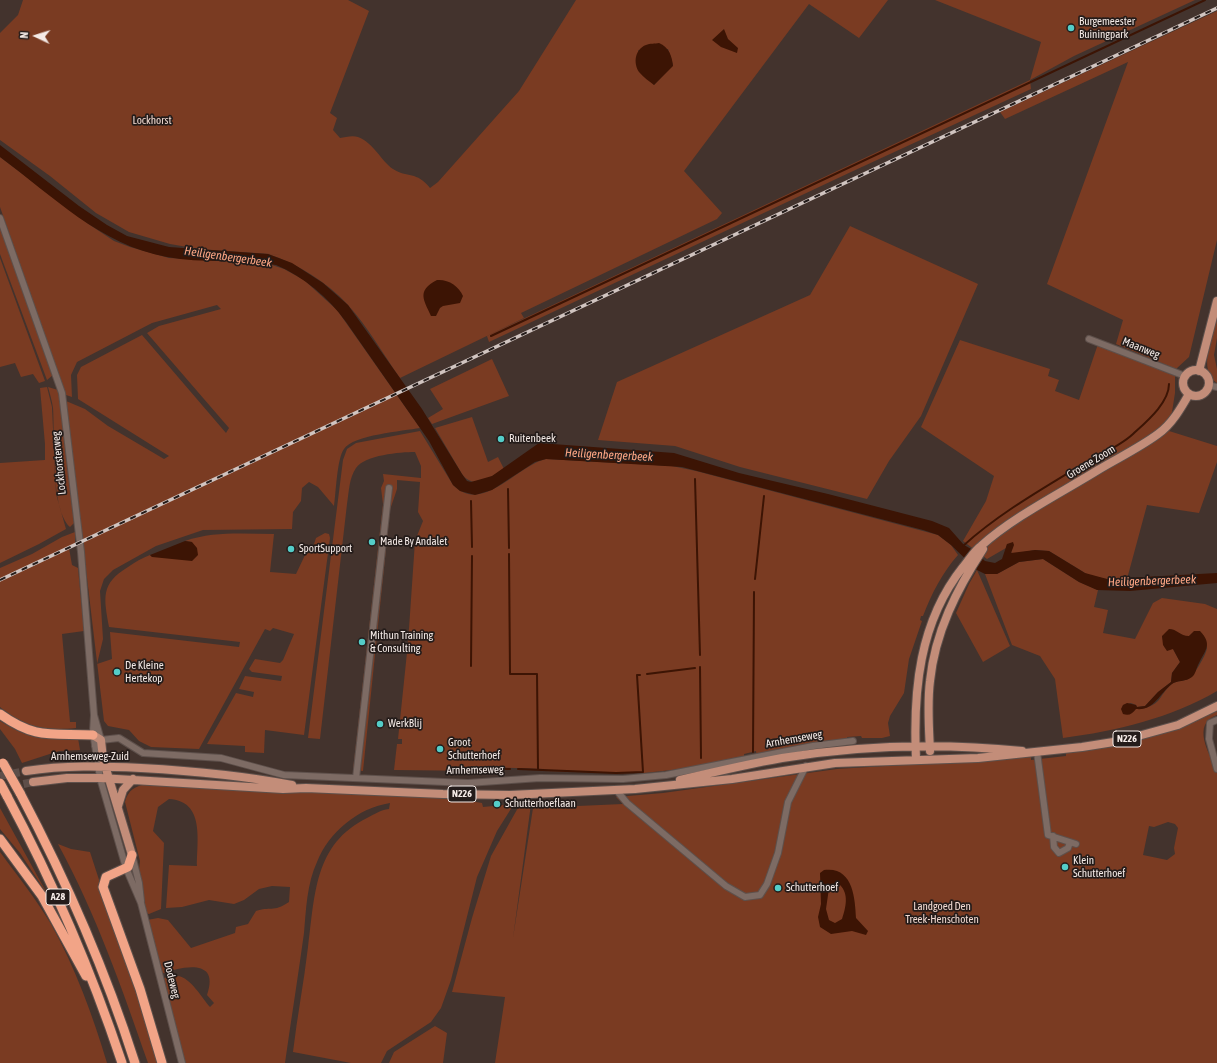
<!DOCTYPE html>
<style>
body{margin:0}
#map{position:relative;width:1217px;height:1063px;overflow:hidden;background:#43332d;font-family:"Asap Condensed",sans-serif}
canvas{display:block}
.north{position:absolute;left:16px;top:16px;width:40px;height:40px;-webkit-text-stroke:3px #241c1a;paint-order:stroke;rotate:274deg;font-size:11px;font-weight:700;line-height:16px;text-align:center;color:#f4eae6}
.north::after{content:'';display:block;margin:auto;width:14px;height:18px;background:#f4eae6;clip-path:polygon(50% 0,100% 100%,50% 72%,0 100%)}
</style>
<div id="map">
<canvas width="1217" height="1063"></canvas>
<div class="north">N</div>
</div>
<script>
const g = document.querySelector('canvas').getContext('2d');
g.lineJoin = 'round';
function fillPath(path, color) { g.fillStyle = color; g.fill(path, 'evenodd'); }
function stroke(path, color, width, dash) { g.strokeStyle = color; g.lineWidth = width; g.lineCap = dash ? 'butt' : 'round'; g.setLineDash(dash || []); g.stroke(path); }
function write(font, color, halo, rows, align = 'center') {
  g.font = font + ' "Asap Condensed",sans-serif'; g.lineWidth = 3.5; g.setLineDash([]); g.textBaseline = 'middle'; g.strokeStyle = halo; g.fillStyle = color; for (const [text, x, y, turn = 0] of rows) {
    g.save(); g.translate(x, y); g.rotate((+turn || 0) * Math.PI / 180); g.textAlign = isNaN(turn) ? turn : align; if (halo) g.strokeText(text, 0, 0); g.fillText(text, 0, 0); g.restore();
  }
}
const green = new Path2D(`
 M23,0H348L369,11L330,113L337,118L333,130L340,138C345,137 353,135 358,137C374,143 381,161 393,169C407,178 417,171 430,188L438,182L519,91L576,0H888L859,38L809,4L684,171L722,213L717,219L521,313L524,318L400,378C383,354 368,327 348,305C327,282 298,264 268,254L284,255L199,249L170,244L129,232L96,213L50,176L0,140V33L18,15ZM668,49L673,65L654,85L638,50Z
 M935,0H1195L1074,56L1030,80L1031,89L851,172L489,342L487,336L1030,80L1041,42Z
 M1217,11V240L1189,357L1176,369L1116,344L1123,320L1047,284L1128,62L1005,119L1000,112Z
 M0,157L87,223L114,241L130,247L169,258L266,263L284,269L304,280L337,310L420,428C403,431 353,435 344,449C337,458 336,493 334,506L318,487L309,482L302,488L301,501L293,512L292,529L203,530L156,546L113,570L104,579L100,591L103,639L97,664L112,659L110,632L239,647L240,642L109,627C104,598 100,584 128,567C135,562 142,558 150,555L152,557L192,542L185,541C214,531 244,534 274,534L270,572L296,574L306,553L312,550L316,538L325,533L329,534L330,538L304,735L265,730L264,753L245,752V746L207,744L236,693L253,697L254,692L239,689L245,676L281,681L282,676L252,672L249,669L255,659L280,663L283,660L294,634L273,628L270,631L265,629L199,749L151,747L139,741L129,730L108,726L104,721L66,401L85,409L108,426L164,459L169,456L78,399L77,375L81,367L142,335L226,433L229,428L147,333L159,326L221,309L217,305L152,323L77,362L71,375L72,397L66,395L0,207Z
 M0,226L53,375L47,380L0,254Z
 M850,226L978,284L921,416L889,461L867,499L740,467L675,446L598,440L617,382L810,295Z
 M0,258L45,381L39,383L33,374L21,377L15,363L0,367Z
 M1217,313V338L1214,355L1217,369V383C1197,372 1213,331 1217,313Z
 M960,340L1050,369L1048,376L1059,380L1055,391L1079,400L1098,344L1175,376V393L1169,431L1217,446V462L1199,513L1147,505L1127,579H1107L1090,576L1049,551L1035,550L1013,554L1011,552L1013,546L1007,544L1006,548L987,559L963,541L986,501L994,476L921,427Z
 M492,359L509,396L432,424L428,418L443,409L430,389Z
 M47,387L52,407L56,494L66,529L39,544L0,563V463L45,460V444L40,388Z
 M48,387L58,390L61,409L74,523L70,527C50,509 55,435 53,408C52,401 50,394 48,387Z
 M472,417L488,462L498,457L504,469C489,478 474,490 462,474L435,428Z
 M420,431L453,485C482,515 518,465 546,459L672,466L696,471L938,535L951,545L958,555C942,573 932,593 923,616H921L920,620L922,621L909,659L904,693L890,716L888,723L890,736L882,738H862L861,736L847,737L849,746L757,760L756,751L744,754V756L700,765L699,767L644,773L544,771V769L486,767V771L394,770L397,744H402V739H398L408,643L415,541L423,521L418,512L420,482L397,480V489L390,510L363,771L353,770L383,504L381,488L384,481L383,474L421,478V466L415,452C400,452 365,455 356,468C349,478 349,492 347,504L320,739L308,738L343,460L347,449L356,443Z
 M75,532V545L69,548L72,565L78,568L84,631L62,634L70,722H76V728C44,731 25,727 0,707V568L32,554L62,537Z
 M1043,559L1079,582L1098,590L1094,607L1108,610L1103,633L1135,639L1153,603L1162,598L1205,604L1217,609V691C1171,718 1116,731 1063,738L1055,679L1040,656L1012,645L985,574H997L1019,562ZM1194,632L1203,635L1207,648C1206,655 1194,676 1188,679C1184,681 1178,681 1173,683C1169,686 1164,692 1161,697C1152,711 1136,709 1122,709L1123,705L1131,703L1136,705L1137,707L1145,706L1158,692L1171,682L1172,673L1180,662L1173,649L1165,648L1162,636H1189Z
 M977,570L1010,646L983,662L956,613L969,584Z
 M1217,711V715C1191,724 1209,754 1217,770V1063H495L505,997L452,992L472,918L491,856L519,806L531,804L513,938L533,808L623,804L616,797L663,793L837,769L1031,757V760L1066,756V753C1121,748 1167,734 1217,711ZM1168,822L1175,824L1178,828L1174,848L1175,854L1167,860L1143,855L1149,826L1154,827Z
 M0,721C33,741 41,739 78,738L80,750L59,751L22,763L15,749L0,729Z
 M147,784L450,798L482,803L483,807L514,804L497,831L477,877L451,980L441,1008L431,1022L387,1051L381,1063H351L293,1052C297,1017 304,982 308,947C315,895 314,844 367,818C375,814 380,810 389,809L390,803C358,808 329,832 317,862C307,883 306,910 304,933C298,977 291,1020 285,1063H183L162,978C167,978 173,976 178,976C191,978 202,998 210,1007L214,1003L207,995C220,958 183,966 161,974L147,920L158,918L168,920L191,948L235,933L236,927L248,924L256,911C270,906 273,913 289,902L290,887L272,886L259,889L244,900L234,904L209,900L182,907L166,908L169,865L197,866C197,840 205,801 169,799L158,807L153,831L164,843L161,909L149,914L145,913L139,870L140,861L125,802C128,790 135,786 147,784Z
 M0,808L49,897L20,853L0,829Z
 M58,844L71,849L90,852L102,889L123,943L159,1063H148C122,988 96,914 58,844Z
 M0,852C17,875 36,899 51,924C75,967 93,1016 107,1063H0Z
 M435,1026L447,1033L443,1063H389L394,1052Z`);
const water = new Path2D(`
 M724,29L728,39L738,48L737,53L721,47L712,40Z
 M659,43C669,47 672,56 673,66L654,85C649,81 643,77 639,72C633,63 635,49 646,45C650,43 655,44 659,43Z
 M0,145L79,206L107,225L127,236L169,247L268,254L292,263L323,283L348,305L422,409L462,474L467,481L471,482L492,476L539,443L674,453L739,473L828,494L932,521L949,528L964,545L973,550L985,561L995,563L1002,559L1007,544L1013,542L1014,545L1011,553L1035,550L1049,551L1085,573L1107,579L1217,573V583L1130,591L1097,590L1079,582L1043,559L1019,562L997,574H985L977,570L951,545L938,535L923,530L682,467L546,459L535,462L492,490L475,495L460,491L453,485L429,441L346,322C328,297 304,277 276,265C240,258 202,264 167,257C100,245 53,196 0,157Z
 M437,280C448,279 459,286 463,296L460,303L443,306L440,308L436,316H431C424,300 416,291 437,280Z
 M185,541L192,542L197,548L198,555L192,561L152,557L150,555Z
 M1169,629C1177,629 1180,636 1189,636L1194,631H1200C1213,645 1205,650 1199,663C1196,668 1196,674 1192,677C1186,682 1177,680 1172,684C1159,694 1154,711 1136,709C1132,714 1129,716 1123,714L1121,709L1123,705L1127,703L1136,705L1137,707L1145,706L1158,692L1171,682L1172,673L1180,662L1173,649L1167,651L1163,645L1162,636Z
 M824,870C853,866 855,898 856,918L868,931L866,935L852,931L831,934L820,927L818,917L821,904L820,873ZM834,884L840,885C849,894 846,907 842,919L835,923L829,920L826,909L829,888Z`);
const stream = new Path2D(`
 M491,336L1205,0
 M695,479L700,655
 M508,489L509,548
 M471,501L472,547
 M963,546C998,514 1042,489 1083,464C1099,455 1119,447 1133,434C1146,422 1169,403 1169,384
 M509,554L510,674H537L538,770
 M755,579L764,496
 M471,666L472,556
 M700,667L701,758
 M647,674L695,668
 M753,752L754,592
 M474,769H510
 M518,769L616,773L643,772L637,675H640`);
const majorTunnel = new Path2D(`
 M0,776L26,771
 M0,789L33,782`);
const minor = new Path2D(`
 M0,218L62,393L81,552L94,715L101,740
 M1089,339L1185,376
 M1208,385L1217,387
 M94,715L93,732L100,778L126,868L141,903L182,1063
 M1217,720L1210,723L1209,739L1217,769
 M95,746L101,740L119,738L143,753L221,758L284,775L468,783L540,778L623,779L666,775L813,746L853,741
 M1037,752L1048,835L1076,844
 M356,778L389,488
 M617,791L627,803L726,886L745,897L760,895L767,884L778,853L788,802L806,766
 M1053,836L1054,847L1059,853L1068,848L1070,842
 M132,855L139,883L141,901`);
const major = new Path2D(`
 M1183 383a13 13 0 1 1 26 0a13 13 0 1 1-26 0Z
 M1199,371L1217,301
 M93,735L101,740L103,759L132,855
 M930,751C929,728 927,704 930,681C935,632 957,589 983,549
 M916,759C913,691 919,622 963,567C969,560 974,551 981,546C1013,517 1061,493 1098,470C1118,458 1139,448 1158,434C1172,424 1181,408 1189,394
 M26,771C65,765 102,766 141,768C194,771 240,775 292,785
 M680,780C714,772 748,764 782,758C860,745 943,743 1022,751
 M33,782L67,778H100L283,789L306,788L443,794L510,795L635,789L732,779L835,763L978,758L1082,747L1120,741L1178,725L1217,706
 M118,806L123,790L133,779`);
const highway = new Path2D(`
 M0,714C36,740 52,733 93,735
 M20,793C66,880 105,969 135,1063
 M7,796C53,882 91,970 122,1063
 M0,839L42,896L86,976
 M132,855L128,867L106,877L103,887L140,989L162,1063`);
const rail = new Path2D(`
 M0,580L1217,8`);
const highwayBridge = new Path2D(`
 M3,763L20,793
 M0,783L7,796`);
const markers = [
 [1071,28,4,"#54cdc8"],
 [501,439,4,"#54cdc8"],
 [372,542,4,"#54cdc8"],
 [291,549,4,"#54cdc8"],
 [362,642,4,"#54cdc8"],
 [117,672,4,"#54cdc8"],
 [380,724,4,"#54cdc8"],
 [440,749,4,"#54cdc8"],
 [497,804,4,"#54cdc8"],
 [1065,867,4,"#54cdc8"],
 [778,888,4,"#54cdc8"]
];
const shields = [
 [1127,739,28],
 [462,794,28],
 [58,897,24]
];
const shieldNames = [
 ["N226",1127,739],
 ["N226",462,794],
 ["A28",58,897]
];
const poiNames = [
 ["Burgemeester",1079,22],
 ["Buiningpark",1079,35],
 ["Ruitenbeek",509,439],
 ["Made By Andalet",380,542],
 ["SportSupport",299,549],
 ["Mithun Training",370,636],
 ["& Consulting",370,649],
 ["De Kleine",125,666],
 ["Hertekop",125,679],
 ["WerkBlij",388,724],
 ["Groot",448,743],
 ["Schutterhoef",448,756],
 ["Schutterhoeflaan",505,804],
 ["Klein",1073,861],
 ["Schutterhoef",1073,874],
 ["Schutterhoef",786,888]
];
const parkNames = [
 ["Lockhorst",152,121],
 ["Landgoed Den",942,907],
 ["Treek-Henschoten",942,920]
];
const streetNames = [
 ["Maanweg",1141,348,22],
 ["Groene Zoom",1091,462,-31],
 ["Lockhorsterweg",59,463,-96],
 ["Arnhemseweg",794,739,-10],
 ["Arnhemseweg-Zuid",90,757],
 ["Arnhemseweg",475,770,-1],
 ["Dodeweg",172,980,76]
];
const waterNames = [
 ["Heiligenbergerbeek",228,257,8],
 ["Heiligenbergerbeek",609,455,3],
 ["Heiligenbergerbeek",1152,581,-2]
];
fillPath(green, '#7a3b22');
fillPath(water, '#3c1404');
stroke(stream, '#3c1404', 2);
stroke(majorTunnel, '#5e4e49', 8, [8, 4]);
stroke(minor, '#5e504b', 8);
stroke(major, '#5e504b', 10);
stroke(highway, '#5e504b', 11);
stroke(minor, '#7d6b64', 6);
stroke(major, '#c38d79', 8);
stroke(highway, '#f2a487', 9);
stroke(rail, '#d0c4c0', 3.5);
stroke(rail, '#241c1a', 2, [6]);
stroke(highwayBridge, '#5e504b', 11, []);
stroke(highwayBridge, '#f2a487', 9);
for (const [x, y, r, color] of markers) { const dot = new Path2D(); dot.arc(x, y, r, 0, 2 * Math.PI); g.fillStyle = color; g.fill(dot); stroke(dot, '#241c1a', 1.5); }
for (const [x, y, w] of shields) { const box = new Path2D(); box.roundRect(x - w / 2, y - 8, w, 16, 3); g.fillStyle = '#241c1a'; g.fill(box); stroke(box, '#f4eae6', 1); }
write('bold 10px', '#f4eae6', null, shieldNames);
write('11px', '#f4eae6', '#241c1a', poiNames, 'left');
write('11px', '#f2dad2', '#241c1a', parkNames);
write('11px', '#f4eae6', '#241c1a', streetNames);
write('italic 12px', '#fea684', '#241c1a', waterNames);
</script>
